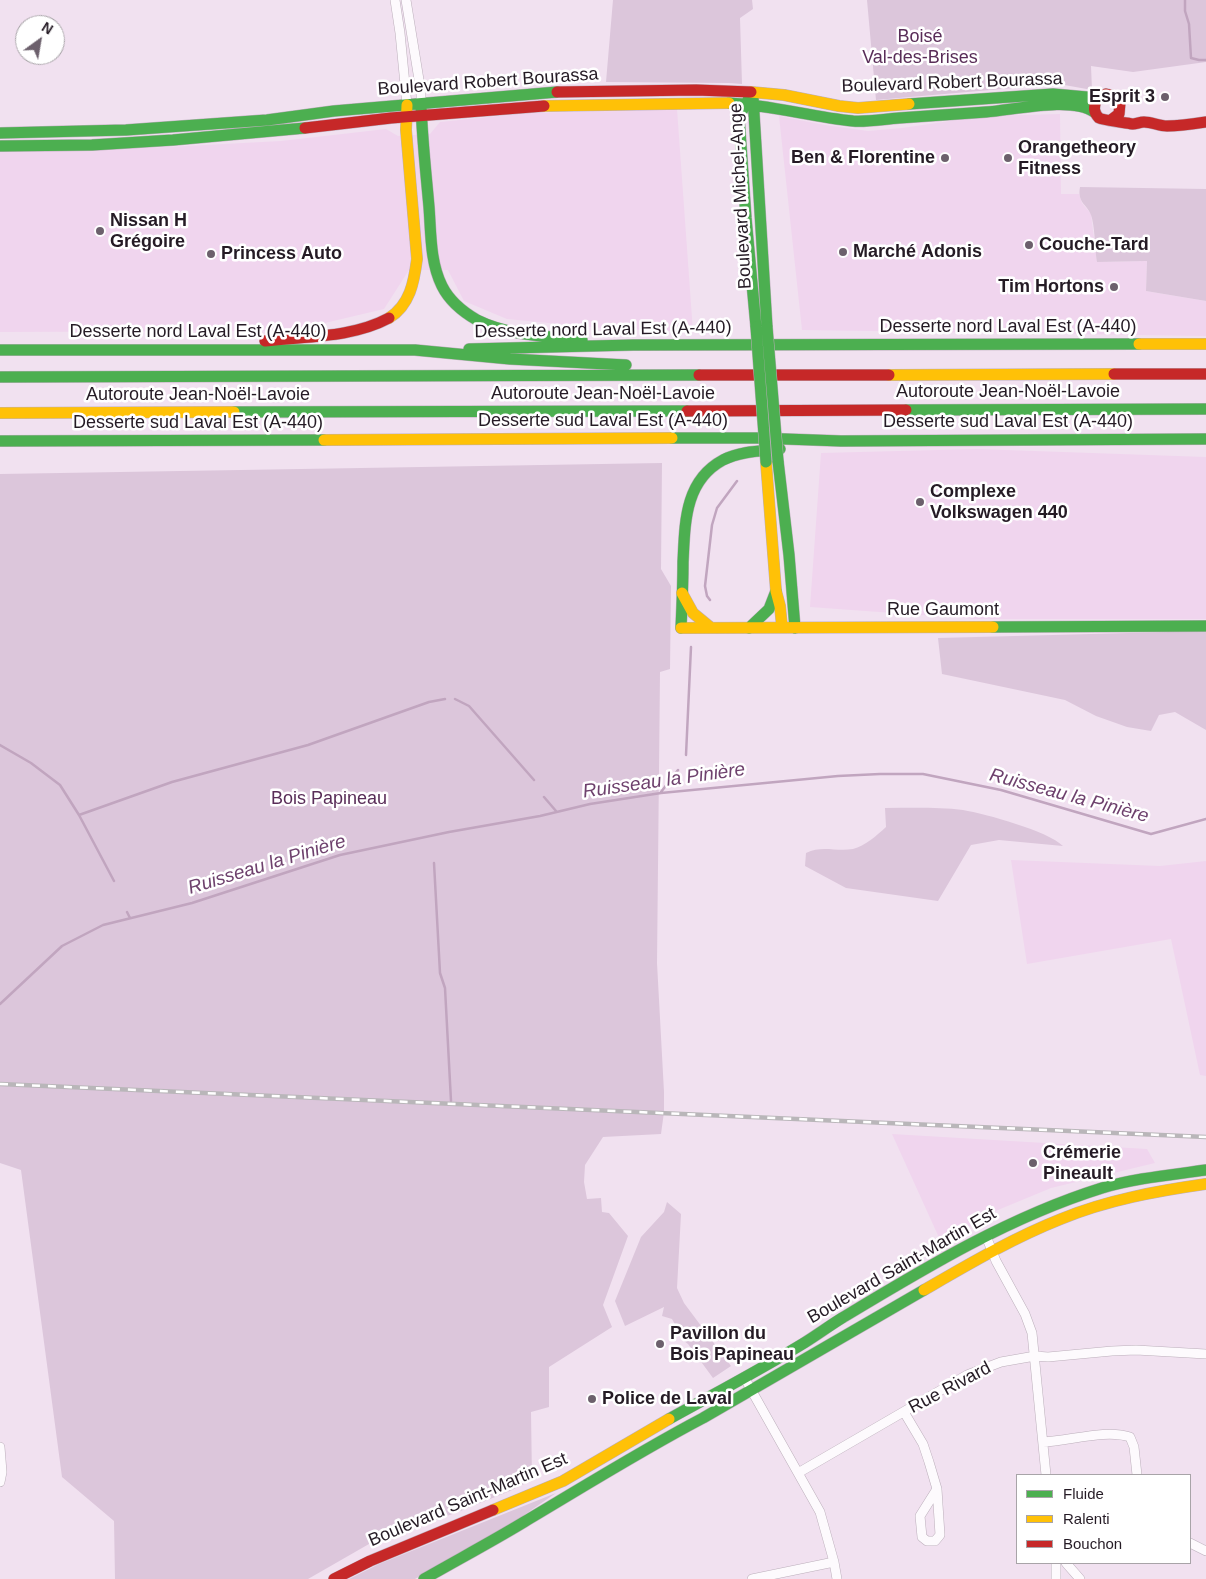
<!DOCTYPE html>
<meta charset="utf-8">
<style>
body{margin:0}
#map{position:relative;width:1206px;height:1579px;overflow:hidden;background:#f1e1f0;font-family:Helvetica,sans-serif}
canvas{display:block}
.legend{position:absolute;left:1016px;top:1474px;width:175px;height:90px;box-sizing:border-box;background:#fff;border:1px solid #a8a4a8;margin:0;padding:6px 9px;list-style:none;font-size:15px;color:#251b25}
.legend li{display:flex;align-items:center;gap:10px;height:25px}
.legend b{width:25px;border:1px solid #a8a4a8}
.north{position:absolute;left:15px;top:15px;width:50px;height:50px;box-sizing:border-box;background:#fff;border:1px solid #a8a4a8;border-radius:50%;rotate:32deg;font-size:14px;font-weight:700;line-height:20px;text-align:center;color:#251b25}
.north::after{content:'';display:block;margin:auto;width:18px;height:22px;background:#6c606c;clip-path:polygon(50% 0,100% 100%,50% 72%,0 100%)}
</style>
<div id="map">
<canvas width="1206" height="1579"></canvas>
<ul class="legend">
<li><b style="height:6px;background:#4caf50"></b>Fluide</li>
<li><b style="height:6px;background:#ffc107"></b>Ralenti</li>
<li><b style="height:6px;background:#c62828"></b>Bouchon</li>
</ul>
<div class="north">N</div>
</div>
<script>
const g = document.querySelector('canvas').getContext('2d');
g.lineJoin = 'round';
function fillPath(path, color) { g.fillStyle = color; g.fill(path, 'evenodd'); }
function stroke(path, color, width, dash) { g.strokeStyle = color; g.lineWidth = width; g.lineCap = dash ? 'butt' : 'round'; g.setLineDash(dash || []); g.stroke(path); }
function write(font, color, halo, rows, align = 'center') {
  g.font = font + ' Helvetica,sans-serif'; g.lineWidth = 5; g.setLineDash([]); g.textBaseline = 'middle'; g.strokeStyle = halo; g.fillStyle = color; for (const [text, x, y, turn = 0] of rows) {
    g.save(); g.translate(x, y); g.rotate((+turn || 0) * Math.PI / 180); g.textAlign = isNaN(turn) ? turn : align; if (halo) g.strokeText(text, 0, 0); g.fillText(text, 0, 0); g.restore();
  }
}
const built = new Path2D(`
 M677,109L693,332L602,328L507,319L464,301L448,270H409L384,309L291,331L0,332V152L167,147L281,141L386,129L398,136L430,134L440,122L528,113Z
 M1060,114L1061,194H1079L1082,203L1091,214L1097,262L1147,261L1146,291L1206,301V336L802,330L779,116L825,125L868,131L902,128L984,116Z
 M977,449L1206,457V619H976L810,607L821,453Z
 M1011,860L1160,866L1206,861V1076L1200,1075L1171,939L1027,964Z
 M892,1134L1147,1149L1155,1163L1051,1188L998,1210L941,1242Z`);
const green = new Path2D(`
 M613,0H752L753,9L740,18L742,84L729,83L606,82Z
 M867,0H1206V62L1133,72L1091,66L1092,90L1059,84L876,100Z
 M1080,187L1206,189V301L1146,291L1147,261L1097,262C1095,250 1095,226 1091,215C1087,204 1077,203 1080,187Z
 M662,463L661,569L671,586L670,669L660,672L657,963L664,1092V1112L661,1134L603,1137L585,1165L584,1182L587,1199L601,1198L602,1212L609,1213L628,1236L603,1305L612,1327L549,1367V1407L531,1412L532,1480L510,1491L458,1512L369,1544L308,1579H115L114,1521L62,1477L21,1170L0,1163V474Z
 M1206,631V730L1175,712L1159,715L1151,731L1127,727L1096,716L1065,700L942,674L938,638Z
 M885,808C911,808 938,807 963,810C986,814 1048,831 1063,846L999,840L971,845L938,901L846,888L805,866L806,853C822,845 836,852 853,849C865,846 876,836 886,827Z
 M667,1202L681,1214L677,1288L684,1303L731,1366L713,1378L688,1344L684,1341L672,1319L662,1316L664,1307L625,1326L615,1301L641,1237L664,1212Z
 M556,1493L517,1520L415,1579H349L379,1564Z`);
const stream = new Path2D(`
 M1185,0V11L1189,24L1191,58L1199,60H1206
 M710,600L707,596L705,586L712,525L717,508L737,481
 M455,699L469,706L534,780
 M0,745L31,763L60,785L79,815L114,881
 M686,755L691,647
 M661,792L678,770
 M544,797L556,811
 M79,815L172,782L308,745L429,702L445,699
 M434,863L440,973L445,988L451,1101
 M127,912L130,918
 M0,1004L62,946L103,925L192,903L340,855L449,832L540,816L590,804L661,793L838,776L880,774H923L1001,790L1151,834L1206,819`);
const street = new Path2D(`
 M395,0L400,33L407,105
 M406,0L421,92V104
 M986,1236L996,1261L1025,1314L1032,1333L1046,1475
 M744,1377L820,1512L834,1562L837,1579
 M904,1412L923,1444L929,1462L937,1489L940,1535L935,1541H927L922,1537L920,1516L937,1489
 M1043,1442C1070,1441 1105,1429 1130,1437L1134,1447L1137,1475
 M0,1447L2,1472L0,1482
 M798,1473L967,1375L1001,1362L1035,1356L1048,1357L1112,1351L1136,1350L1206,1354
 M1190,1543L1206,1551
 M1056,1563V1579
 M1066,1563L1080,1579
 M752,1579L834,1562`);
const fast = new Path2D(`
 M753,97L767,327
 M749,98L739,117L746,218L756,327
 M729,103C771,105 812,117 853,121C868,122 884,119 899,118C928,116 957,114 986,112C1014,110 1072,96 1094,112
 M421,104C422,138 426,173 429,207C431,233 430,262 442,286C449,300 463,312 477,320C509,336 547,336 582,340
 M909,104L1053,94L1098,98
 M0,133L126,130L267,120L334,111L557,92
 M0,146L92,145L173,140L305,128
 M469,349L633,345L1139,344
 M0,350H415L510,359L626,365
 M0,377L699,375
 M906,410L1206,409
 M234,412L687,411
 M672,438H757L841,441L1206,439
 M0,441L324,440
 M778,461L789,555L795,628
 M993,627L1206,626
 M681,628C682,606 683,584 683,562C685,524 684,481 723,460C741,451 761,451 780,449
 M749,628L769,609L776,591
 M669,1419C714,1394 760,1370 804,1343C817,1335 829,1326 842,1318C925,1268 1009,1217 1102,1188C1136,1178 1171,1175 1206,1170
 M424,1579C457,1560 491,1542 524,1522C583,1487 642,1450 703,1418L924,1290`);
const slow = new Path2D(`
 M751,92L784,95L839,106L858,108L909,104
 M544,106L729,103
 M389,318C410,305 414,282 417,259L406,130L407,105
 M1139,344H1206
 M889,375L1114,374
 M0,413L234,412
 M324,440L672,438
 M766,462L776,591L780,606L782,627
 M682,593L693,613L710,627
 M681,628L993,627
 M924,1290C969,1264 1013,1238 1061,1219C1107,1200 1157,1191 1206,1184
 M493,1510L563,1481L669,1419`);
const jam = new Path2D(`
 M557,92L696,90L751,92
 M1111,120L1119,114L1120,103L1114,96L1106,94L1096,100C1094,107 1093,112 1099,118C1102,120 1127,123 1133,124C1136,124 1140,122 1144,122C1152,122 1159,126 1167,126C1180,126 1193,124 1206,122
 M305,128L391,118L544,106
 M265,341C306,336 352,338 389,318
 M1114,374H1206
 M699,375H889
 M687,411L906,410
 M334,1579L370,1561L493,1510`);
const rail = new Path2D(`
 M0,1084L1206,1137`);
const fastBridge = new Path2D(`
 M756,327L766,462
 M767,327L778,461`);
const markers = [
 [1165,97,5,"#6c606c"],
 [945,158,5,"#6c606c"],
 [1008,158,5,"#6c606c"],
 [100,231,5,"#6c606c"],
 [1029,245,5,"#6c606c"],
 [843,252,5,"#6c606c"],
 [211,254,5,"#6c606c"],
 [1114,287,5,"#6c606c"],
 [920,502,5,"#6c606c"],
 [1033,1163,5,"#6c606c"],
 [660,1344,5,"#6c606c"],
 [592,1399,5,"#6c606c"]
];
const parkNames = [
 ["Boisé",920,37],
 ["Val-des-Brises",920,58],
 ["Bois Papineau",329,799]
];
const streetNames = [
 ["Boulevard Robert Bourassa",488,82,-4],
 ["Boulevard Robert Bourassa",952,83,-2],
 ["Boulevard Michel-Ange",741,196,-93],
 ["Desserte nord Laval Est (A-440)",1008,327],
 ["Desserte nord Laval Est (A-440)",603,330,-1],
 ["Desserte nord Laval Est (A-440)",198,332],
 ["Autoroute Jean-Noël-Lavoie",1008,392],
 ["Autoroute Jean-Noël-Lavoie",603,394],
 ["Autoroute Jean-Noël-Lavoie",198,395],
 ["Desserte sud Laval Est (A-440)",603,421],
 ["Desserte sud Laval Est (A-440)",1008,422],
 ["Desserte sud Laval Est (A-440)",198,423],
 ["Rue Gaumont",943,610],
 ["Boulevard Saint-Martin Est",902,1266,-30],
 ["Rue Rivard",950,1388,-28],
 ["Boulevard Saint-Martin Est",468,1500,-23]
];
const poiNames = [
 ["Esprit 3",1155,97,"right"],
 ["Orangetheory",1018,148],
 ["Fitness",1018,169],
 ["Ben & Florentine",935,158,"right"],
 ["Nissan H",110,221],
 ["Grégoire",110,242],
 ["Couche-Tard",1039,245],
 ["Marché Adonis",853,252],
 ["Princess Auto",221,254],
 ["Tim Hortons",1104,287,"right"],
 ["Complexe",930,492],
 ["Volkswagen 440",930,513],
 ["Crémerie",1043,1153],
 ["Pineault",1043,1174],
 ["Pavillon du",670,1334],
 ["Bois Papineau",670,1355],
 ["Police de Laval",602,1399]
];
const waterNames = [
 ["Ruisseau la Pinière",664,781,-8],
 ["Ruisseau la Pinière",1069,796,15],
 ["Ruisseau la Pinière",267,865,-17]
];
fillPath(built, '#f0d5ee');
fillPath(green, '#dcc6db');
stroke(stream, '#c1a5bf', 2.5);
stroke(street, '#bbaeba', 10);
stroke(fast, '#bbaeba', 12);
stroke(slow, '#bbaeba', 12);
stroke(jam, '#bbaeba', 12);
stroke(street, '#fdfafd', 9);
stroke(fast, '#4caf50', 11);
stroke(slow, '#ffc107', 11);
stroke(jam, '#c62828', 11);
stroke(rail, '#b9b6b9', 4.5);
stroke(rail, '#fff', 2.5, [8]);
stroke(fastBridge, '#bbaeba', 12, []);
stroke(fastBridge, '#4caf50', 11);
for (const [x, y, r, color] of markers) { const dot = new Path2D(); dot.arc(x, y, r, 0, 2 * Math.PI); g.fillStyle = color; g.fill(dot); stroke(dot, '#fff', 2); }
write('18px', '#592d58', '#fff', parkNames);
write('18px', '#251b25', '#fff', streetNames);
write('bold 18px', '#251b25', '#fff', poiNames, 'left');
write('italic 19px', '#6e416d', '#fff', waterNames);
</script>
